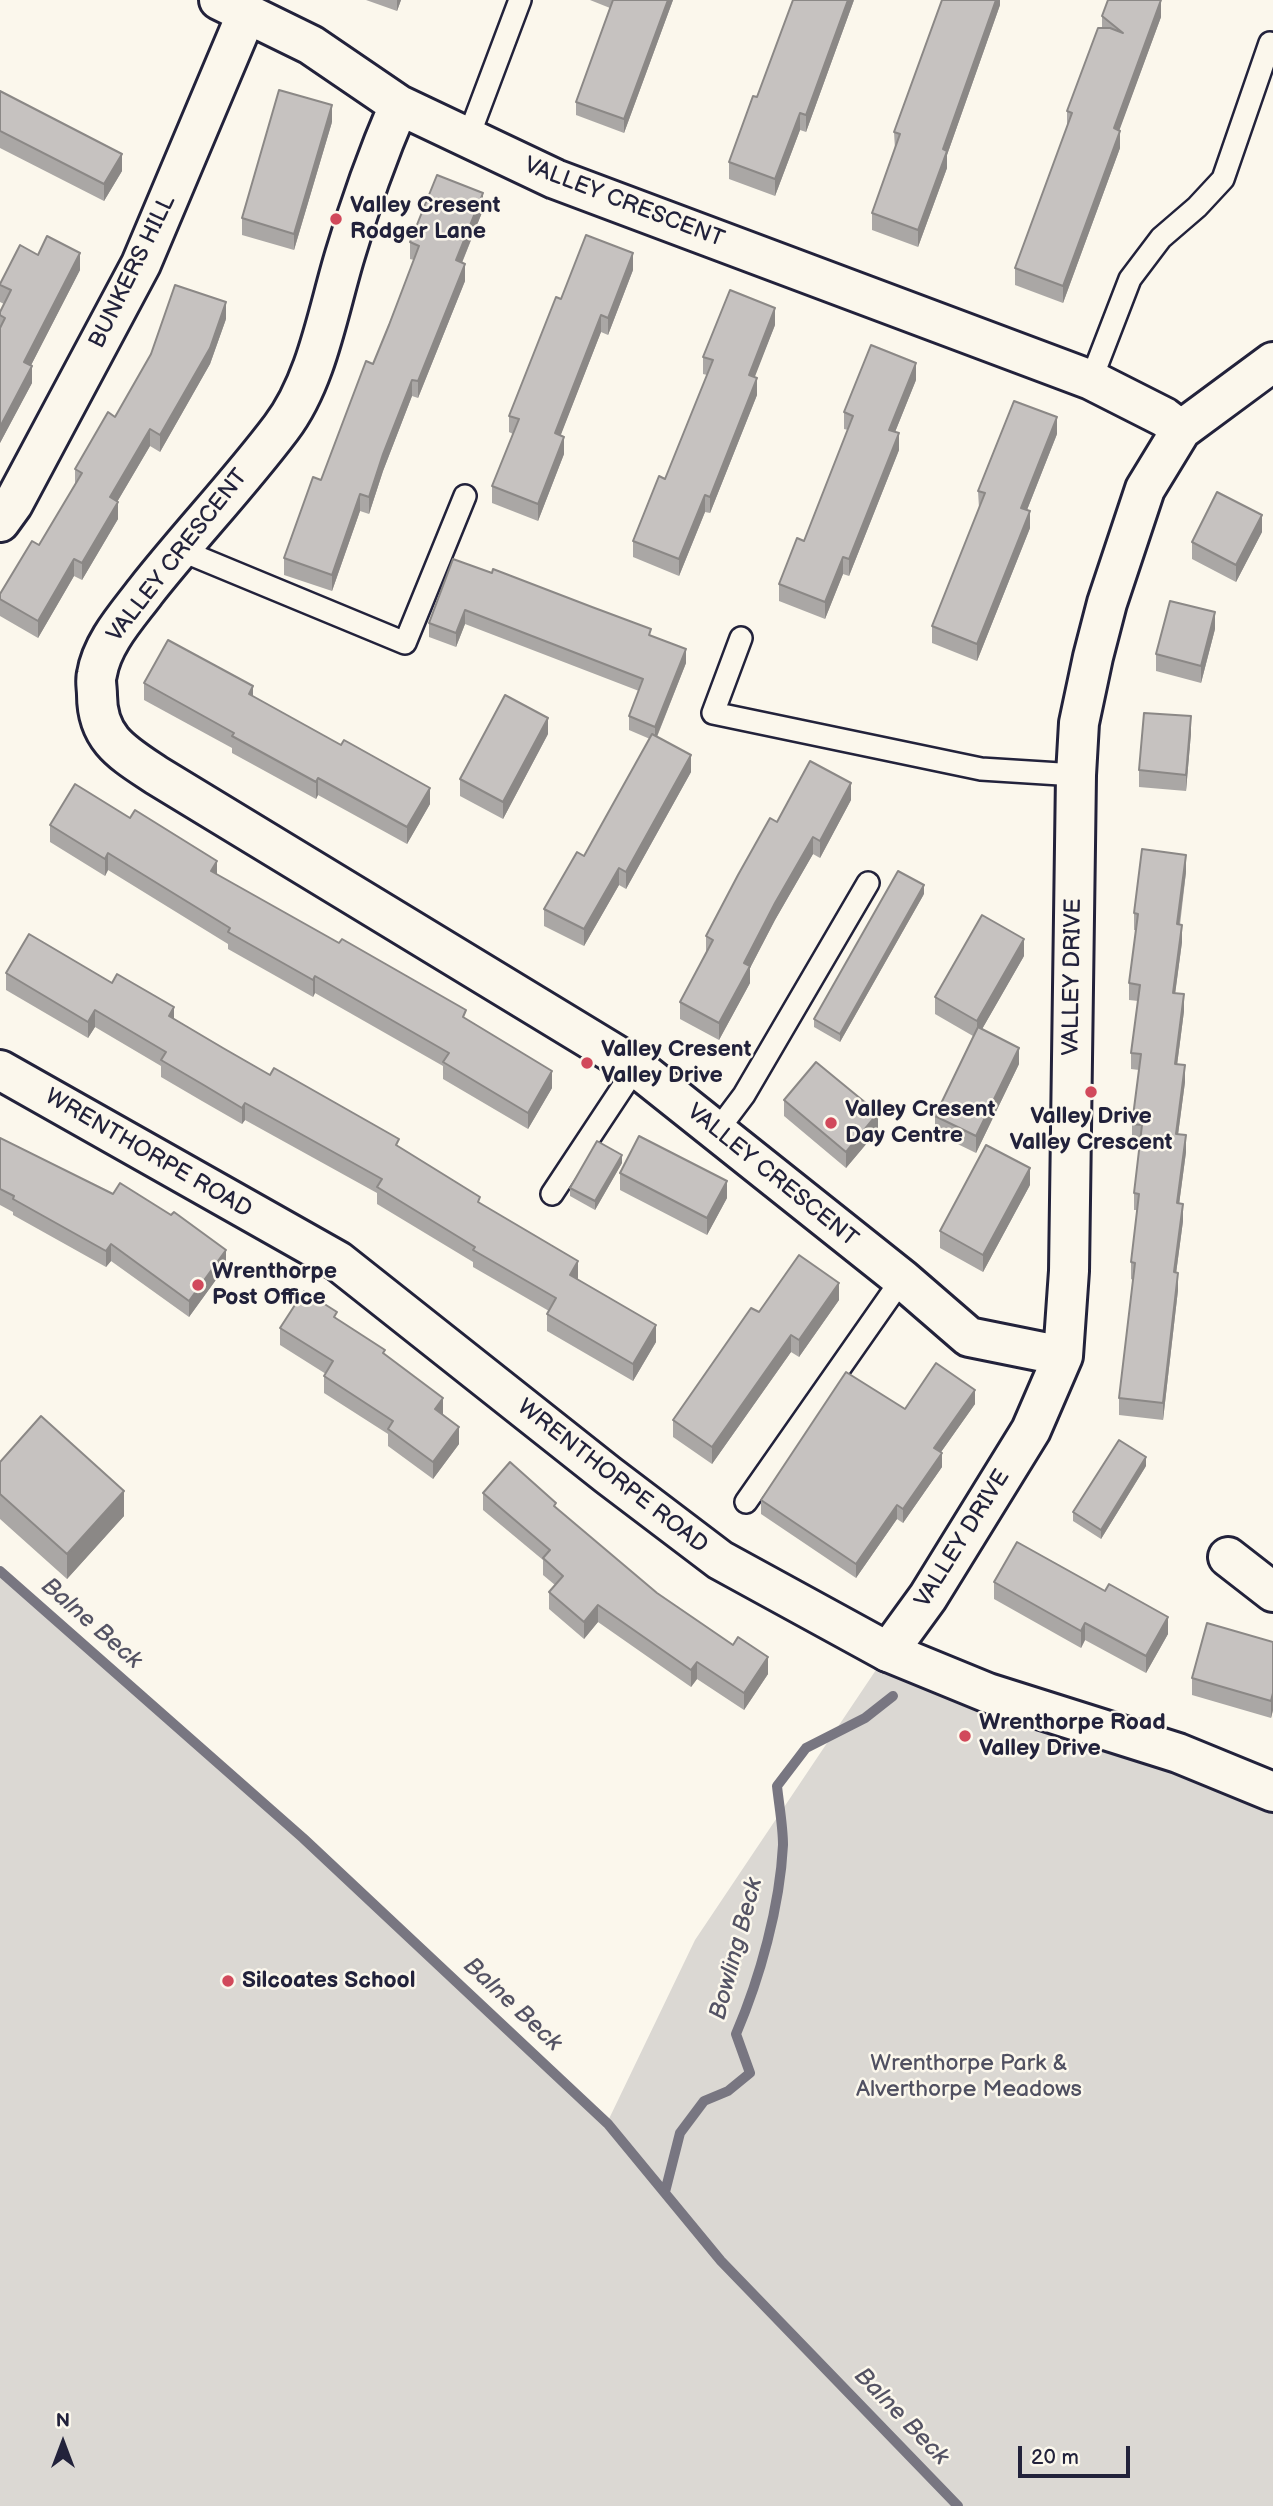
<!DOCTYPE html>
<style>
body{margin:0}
#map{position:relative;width:1273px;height:2506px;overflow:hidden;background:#fbf7ec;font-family:"Balsamiq Sans",sans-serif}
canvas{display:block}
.north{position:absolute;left:28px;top:2408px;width:70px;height:70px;-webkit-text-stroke:5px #fbf7ec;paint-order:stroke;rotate:0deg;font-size:19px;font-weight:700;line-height:28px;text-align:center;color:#22223b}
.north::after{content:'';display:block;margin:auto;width:24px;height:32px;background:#22223b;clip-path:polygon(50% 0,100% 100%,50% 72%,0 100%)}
.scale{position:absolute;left:1018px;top:2446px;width:112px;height:32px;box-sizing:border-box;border:4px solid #22223b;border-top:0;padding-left:9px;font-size:21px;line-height:24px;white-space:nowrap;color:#22223b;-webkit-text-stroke:5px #fbf7ec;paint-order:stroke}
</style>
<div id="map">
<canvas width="1273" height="2506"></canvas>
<div class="north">N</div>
<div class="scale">20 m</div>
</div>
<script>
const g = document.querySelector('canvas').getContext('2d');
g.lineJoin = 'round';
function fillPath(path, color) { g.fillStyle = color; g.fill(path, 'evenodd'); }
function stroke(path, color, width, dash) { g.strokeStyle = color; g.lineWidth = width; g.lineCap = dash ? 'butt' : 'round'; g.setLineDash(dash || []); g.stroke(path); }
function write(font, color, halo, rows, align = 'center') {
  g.font = font + ' "Balsamiq Sans",sans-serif'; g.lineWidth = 5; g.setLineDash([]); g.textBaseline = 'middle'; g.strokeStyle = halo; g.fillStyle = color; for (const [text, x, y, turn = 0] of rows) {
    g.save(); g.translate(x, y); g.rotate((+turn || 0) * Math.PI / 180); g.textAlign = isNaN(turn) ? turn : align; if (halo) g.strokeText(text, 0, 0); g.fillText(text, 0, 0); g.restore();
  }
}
const green = new Path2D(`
 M0,1571L303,1838L607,2123L695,1940L888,1652L1273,1792V2506H0Z`);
const stream = new Path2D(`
 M0,1571L303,1838L608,2124L721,2261L958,2506
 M665,2192L680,2133L704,2101L728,2091L750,2073L736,2034C760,1978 780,1906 783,1845C783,1826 779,1805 777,1786L806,1748L865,1718L893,1696`);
const lane = new Path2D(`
 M468,138L520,0
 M1091,380L1130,279L1161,238L1197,207L1223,179L1270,43
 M178,549L405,643L465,496
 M741,638L713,713L981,769L1076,775
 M717,1131L744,1095L868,883
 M552,1194L636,1067
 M746,1502L902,1279`);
const street = new Path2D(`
 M219,0L311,45L399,105
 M0,522L13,504L141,264L247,13
 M1063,1356L969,1337L902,1279L636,1067L156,775C123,753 97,739 97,695C97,688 95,680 97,674C102,643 127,616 145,592C189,536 238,485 281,428C317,381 328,311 345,255C360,204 378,154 399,105L555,179L1091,380L1164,417L1181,430
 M1228,1557L1273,1592
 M888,1652L928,1597L1031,1430L1063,1356L1069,1271L1076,775L1079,723L1093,657L1107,603L1145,489L1181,430L1273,362`);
const secondary = new Path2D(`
 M0,1070L338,1261L608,1475L720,1560L888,1652L988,1693L1178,1753L1273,1792`);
const wall = new Path2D(`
 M366,0H401L397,11Z
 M590,0H673L624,133L576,115V102L610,8Z
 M854,0L806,132L800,130L775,196L729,179V162L757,97Z
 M1000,0V5L947,155V168L918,247L872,230V213L895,149L894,132Z
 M1102,16L1161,17L1119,130L1120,148L1063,303L1015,285V268L1067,126V111L1102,28Z
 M0,91L122,171L104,201L0,148Z
 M332,122L294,250L242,235V218Z
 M483,210L462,263L465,281L418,398L412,396L383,471L369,514L360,511L332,591L284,575V558L321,480L373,364L414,260L410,259V242Z
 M38,255L80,270L31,365L32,383L0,443V312L4,304L0,302V284Z
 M633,270L608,335L601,332L560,436L564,454L538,521L492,503V486L513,434L509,432V416L561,299Z
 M226,319L210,364L160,452L150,446L117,502L118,519L82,580L74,576L38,638L0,616V594L39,545L75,484V469L115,417Z
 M775,325L754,377L757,395L710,513L705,512L679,576L633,557V541L665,479L707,375L703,374V357Z
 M916,380L895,432L899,450L849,576L843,574L825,619L779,601V584L804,541L848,430L844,429V412Z
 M1057,434L1027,510L1030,528L977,661L932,643V626L979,508L978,491Z
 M1262,532L1236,582L1192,559V542Z
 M453,559L651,635L686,663L657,737L691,772L626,889L619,885L584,946L544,926V909L584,856L650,739L629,730V716L639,691L465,624L456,647L429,637V623Z
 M1215,629L1201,683L1156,671V654Z
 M144,683L253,697L430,804L407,844L318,795L316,799L232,753V748L144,700Z
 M1191,733L1186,791L1139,787V770Z
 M548,734L503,819L460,796V779Z
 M851,800L820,858L813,854L775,920L750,968V983L719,1040L680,1019V1002L706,953V936L777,822Z
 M50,825L217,875L466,1019L552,1088L528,1129L443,1079V1066L315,993L313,997L228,949V944L108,870L105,876L50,842Z
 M1186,872L1180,925L1182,942L1175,993L1184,1011L1177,1065L1185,1082L1178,1134L1186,1152L1179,1204L1183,1221L1176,1273L1178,1290L1163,1420L1119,1415V1398L1133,1280L1131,1279V1262L1137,1210H1134V1193L1140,1142L1132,1141V1124L1139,1070L1131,1069V1053L1138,1001L1129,1000V983L1136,930H1134V913Z
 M924,894L840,1042L814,1027V1019Z
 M1024,956L982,1029L1019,1064L976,1153L935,1133V1116L973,1036L935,1014V997Z
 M6,973L174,1019L223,1048L399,1148L480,1203L578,1278V1279L656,1342L633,1381L547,1331V1314L549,1311L473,1267V1262L377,1204V1193L245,1120L242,1124L202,1101L161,1077V1066L95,1027L88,1038L6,990Z
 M784,1100L878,1130L846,1168L784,1116Z
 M0,1138L226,1266L189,1317L111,1261L106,1267L13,1215V1212L0,1205Z
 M622,1163L595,1210L570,1196V1188Z
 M620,1173L727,1198L707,1235L620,1190Z
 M1030,1185L983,1272L940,1248V1231Z
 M839,1300L799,1357L791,1352L712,1464L673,1437V1420L759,1312Z
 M337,1319L385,1355L443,1415L459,1444L433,1479L388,1446V1434L324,1393V1376L326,1374L280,1345V1328Z
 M975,1404L941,1452L942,1467L903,1523L897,1519L856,1578L761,1514V1500L905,1409Z
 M0,1462L124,1516L67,1579L0,1519Z
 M1146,1466L1101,1539L1073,1521V1512Z
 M483,1493L556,1509L657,1593L768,1674L744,1710L697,1679L691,1687L598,1622L584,1639L549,1609V1592L555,1585L543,1575V1560L483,1510Z
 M994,1582L1168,1634L1146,1673L1085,1640L1081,1648L994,1599Z
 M1273,1642V1710L1271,1718L1192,1695V1678Z`);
const shadedWall = new Path2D(`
 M397,0H401L397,11Z
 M668,0H673L624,133V119Z
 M848,0H854L806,132V115Z
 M996,0H1000V5L947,155V168L918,247V230L943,149Z
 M1161,0V17L1114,145V128Z
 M332,105V122L294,250V234Z
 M800,113V130L775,196V179Z
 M1120,131V148L1063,303V286Z
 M122,154V171L104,201V184Z
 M483,193V210L456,277V260Z
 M80,253V270L24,379V362Z
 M633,253V270L608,335V318Z
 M465,264V281L418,398V381Z
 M226,302V319L210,364L160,452V435Z
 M775,308V325L749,392V375Z
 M601,315V332L555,450V433Z
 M916,363V380L889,447V430Z
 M32,366V383L0,443V427Z
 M757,378V395L710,513V497Z
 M412,380V396L383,471L369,514V497L383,454Z
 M1057,417V434L1021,525V508Z
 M150,429V446L110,514V497Z
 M899,433V450L849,576V559Z
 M564,437V454L538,521V504Z
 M360,494V511L332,591V575Z
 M705,495V512L679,576V559Z
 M118,502V519L82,580V563Z
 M1030,511V528L977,661V644Z
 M1262,515V532L1236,582V565Z
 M843,557V574L825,619V602Z
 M74,559V576L38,638V621Z
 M465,610V624L456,647V633Z
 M1215,612V629L1201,683V666Z
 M686,649V663L655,741V727Z
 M253,686V703L249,694Z
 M1191,716V733L1186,791V775Z
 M548,718V734L503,819V802Z
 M691,755V772L626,889V872Z
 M318,778V795L316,799V782Z
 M851,783V800L820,858V841Z
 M430,788V804L407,844V827Z
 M813,837V854L775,920L750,968V983L719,1040V1023L744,963L775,903Z
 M108,853V870L105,876V859Z
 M1186,855V872L1177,941V924Z
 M217,861V877L211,871Z
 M619,868V885L584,946V929Z
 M924,885V894L840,1042V1034Z
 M1182,925V942L1173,1010V993Z
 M1024,939V956L977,1038V1021Z
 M315,976V993L313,997V980Z
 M1184,994V1011L1175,1081V1064Z
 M174,1007V1024L169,1016Z
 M95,1010V1027L88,1038V1022Z
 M1019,1048V1064L976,1153V1136Z
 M1185,1065V1082L1176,1150V1134Z
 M552,1071V1088L528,1129V1113Z
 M245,1103V1120L242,1124V1108Z
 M878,1113V1130L846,1168V1152Z
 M1186,1135V1152L1177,1220V1203Z
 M622,1155V1163L595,1210V1201Z
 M1030,1168V1185L983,1272V1255Z
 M727,1181V1198L707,1235V1218Z
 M1183,1204V1221L1174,1289V1272Z
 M111,1244V1261L106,1267V1251Z
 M226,1250V1266L189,1317V1301Z
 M578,1261V1278L570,1292V1275Z
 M1178,1273V1290L1163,1420V1403Z
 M839,1283V1300L799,1357V1340Z
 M656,1325V1342L633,1381V1364Z
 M791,1335V1352L712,1464V1447Z
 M975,1390V1404L934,1462V1448Z
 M443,1398V1415L435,1409Z
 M459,1427V1444L433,1479V1462Z
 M942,1453V1467L903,1523V1509Z
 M1146,1457V1466L1101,1539V1530Z
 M124,1491V1516L67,1579V1554Z
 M897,1505V1519L856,1578V1564Z
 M598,1605V1622L584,1639V1622Z
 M1168,1617V1634L1146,1673V1656Z
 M1085,1623V1640L1081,1648V1631Z
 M768,1657V1674L744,1710V1693Z
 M697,1662V1679L691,1687V1670Z
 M1273,1693V1710L1271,1718V1701Z`);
const building = new Path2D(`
 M613,0H668L624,119L576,102Z
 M793,0H848L806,115L800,113L775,179L729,162L753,96L757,97Z
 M942,0H996L943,149L947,151L918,230L872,213L900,134L894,132Z
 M1108,0H1161L1114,128L1120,131L1063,286L1015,268L1072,113L1067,111L1098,28H1110L1123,33L1102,16Z
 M279,90L332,105L294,234L242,218Z
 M0,91L122,154L104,184L0,131Z
 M437,175L483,193L456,260L465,264L418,381L412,380L383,454L369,497L360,494L332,575L284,558L313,477L321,480L366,361L373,364L389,325L419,246L410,242Z
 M586,235L633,253L608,318L601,315L555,433L564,437L538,504L492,486L519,419L509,416L556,297L561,299Z
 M47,236L80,253L24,362L32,366L0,427V328L5,318L0,315V312L11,290L0,285V284L20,245L38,255Z
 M175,285L226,302L210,348L160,435L150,429L110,497L118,502L82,563L74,559L38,621L0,599V594L32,541L39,545L82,473L75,469L108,412L115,417L151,354Z
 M730,290L775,308L749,375L757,378L710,497L705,495L679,559L633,541L659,476L665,479L713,360L703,357Z
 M871,345L916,363L889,430L899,433L849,559L843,557L825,602L779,584L797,538L804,541L853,416L844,412Z
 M1014,401L1057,417L1021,508L1030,511L977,644L932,626L985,493L978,491Z
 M1217,492L1262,515L1236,565L1192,542Z
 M453,559L492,573L493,569L592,607L651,629L649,635L686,649L655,727L629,716L643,679L465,610L456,633L429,623Z
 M1170,601L1215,612L1201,666L1156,654Z
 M168,640L253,686L249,694L341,745L344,740L430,788L407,827L318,778L316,782L232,736L234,733L144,683Z
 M505,695L548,718L503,802L460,779Z
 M1144,713L1191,716L1186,775L1139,770Z
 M652,734L691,755L626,872L619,868L584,929L544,909L577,852L584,856Z
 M810,761L851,783L820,841L813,837L775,903L744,963L750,966L719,1023L680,1002L713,940L706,936L738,875L770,818L777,822Z
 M75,784L130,818L135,810L217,861L211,871L339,943L342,939L466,1010L463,1017L552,1071L528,1113L443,1062L449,1053L315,976L313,980L228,932L230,928L108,853L105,859L50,825Z
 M1142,849L1186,855L1177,924L1182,925L1173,993L1184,994L1175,1064L1185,1065L1176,1134L1186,1135L1177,1203L1183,1204L1174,1272L1178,1273L1163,1403L1119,1398L1135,1263L1131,1262L1139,1194L1134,1193L1142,1125L1132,1124L1141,1054L1131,1053L1140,985L1129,983L1138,914L1134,913Z
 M898,871L924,885L840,1034L814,1019Z
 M982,915L1024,939L977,1021L935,997Z
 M29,934L112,983L117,974L174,1007L169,1016L223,1048L270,1075L274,1068L399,1139L396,1145L480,1197L478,1202L578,1261L570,1275L656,1325L633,1364L547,1314L556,1298L473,1250L475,1247L377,1187L382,1179L245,1103L242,1108L202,1084L161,1060L166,1052L95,1010L88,1022L6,973Z
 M978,1027L1019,1048L976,1136L935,1116Z
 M816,1062L878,1113L846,1152L784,1100Z
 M639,1136L727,1181L707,1218L620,1173Z
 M0,1138L113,1194L120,1183L171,1215L174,1212L226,1250L189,1301L111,1244L106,1251L13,1199L14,1196L0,1189Z
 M597,1141L622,1155L595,1201L570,1188Z
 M986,1145L1030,1168L983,1255L940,1231Z
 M799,1255L839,1283L799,1340L791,1335L712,1447L673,1420L751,1308L759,1312Z
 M304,1291L337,1312L334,1317L385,1350L383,1353L443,1398L435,1409L459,1427L433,1462L388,1429L393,1421L324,1376L333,1361L280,1328Z
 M936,1363L975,1390L934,1448L942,1453L903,1509L897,1505L856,1564L761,1500L846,1372L905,1409Z
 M41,1416L124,1491L67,1554L0,1494V1462Z
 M1119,1440L1146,1457L1101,1530L1073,1512Z
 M510,1462L556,1503L554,1506L657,1593L733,1645L738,1637L768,1657L744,1693L697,1662L691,1670L598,1605L584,1622L549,1592L563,1576L543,1558L550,1550L483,1493Z
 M1017,1542L1105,1591L1109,1584L1168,1617L1146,1656L1085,1623L1081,1631L994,1582Z
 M1207,1623L1273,1642V1693L1271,1701L1192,1678Z`);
const markers = [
 [336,219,7,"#d1495b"],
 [587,1063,7,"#d1495b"],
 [1091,1092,7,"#d1495b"],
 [831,1123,7,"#d1495b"],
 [198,1285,7,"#d1495b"],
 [965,1736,7,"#d1495b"],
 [228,1981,7,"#d1495b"]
];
const streetNames = [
 ["VALLEY CRESCENT",624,203,21],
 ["BUNKERS HILL",133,272,-64],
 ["VALLEY CRESCENT",178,556,-52],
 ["VALLEY DRIVE",1073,977,-89],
 ["WRENTHORPE ROAD",148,1154,30],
 ["VALLEY CRESCENT",772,1176,39],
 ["WRENTHORPE ROAD",612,1477,38],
 ["VALLEY DRIVE",963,1539,-58]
];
const poiNames = [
 ["Valley Cresent",350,206],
 ["Rodger Lane",350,232],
 ["Valley Cresent",601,1050],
 ["Valley Drive",601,1076],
 ["Valley Cresent",845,1110],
 ["Day Centre",845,1136],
 ["Valley Drive",1091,1117,"center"],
 ["Valley Crescent",1091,1143,"center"],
 ["Wrenthorpe",212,1272],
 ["Post Office",212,1298],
 ["Wrenthorpe Road",979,1723],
 ["Valley Drive",979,1749],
 ["Silcoates School",242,1981]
];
const parkNames = [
 ["Wrenthorpe Park &",969,2064],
 ["Alverthorpe Meadows",969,2090]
];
const waterNames = [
 ["Balne Beck",91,1624,41],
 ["Bowling Beck",737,1949,-75],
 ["Balne Beck",512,2005,43],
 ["Balne Beck",901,2417,46]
];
fillPath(green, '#dbd8d3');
stroke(stream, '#787681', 10);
stroke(lane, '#22223b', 26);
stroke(street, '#22223b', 44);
stroke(secondary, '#22223b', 44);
stroke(lane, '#fbf7ec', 21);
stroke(street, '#fbf7ec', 38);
stroke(secondary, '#fbf7ec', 38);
fillPath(wall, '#aaa7a5');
fillPath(shadedWall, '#8b8886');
fillPath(building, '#c6c2c0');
stroke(building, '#8b8886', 2);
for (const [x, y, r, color] of markers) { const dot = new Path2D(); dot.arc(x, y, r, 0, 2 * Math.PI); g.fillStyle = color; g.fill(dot); stroke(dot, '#fbf7ec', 2.5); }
write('23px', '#22223b', '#fbf7ec', streetNames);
write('bold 23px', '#22223b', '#fbf7ec', poiNames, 'left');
write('23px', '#505061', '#fbf7ec', parkNames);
write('italic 24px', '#545364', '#fbf7ec', waterNames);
</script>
